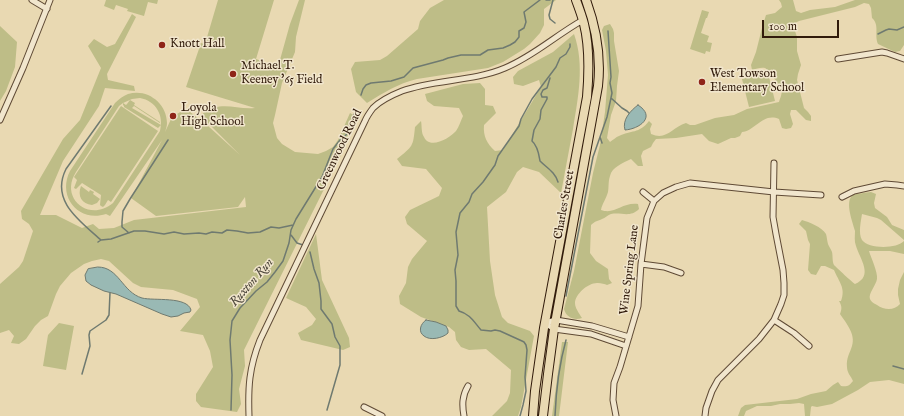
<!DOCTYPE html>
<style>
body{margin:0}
#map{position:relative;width:904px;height:416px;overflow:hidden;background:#e9d9b2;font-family:"IM FELL English",serif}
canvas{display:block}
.scale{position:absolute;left:762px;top:20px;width:77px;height:18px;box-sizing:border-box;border:2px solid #311b0b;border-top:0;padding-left:5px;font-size:12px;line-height:14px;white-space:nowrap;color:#311b0b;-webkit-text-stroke:3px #f1e6cd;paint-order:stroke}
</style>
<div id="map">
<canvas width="904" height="416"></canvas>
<div class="scale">100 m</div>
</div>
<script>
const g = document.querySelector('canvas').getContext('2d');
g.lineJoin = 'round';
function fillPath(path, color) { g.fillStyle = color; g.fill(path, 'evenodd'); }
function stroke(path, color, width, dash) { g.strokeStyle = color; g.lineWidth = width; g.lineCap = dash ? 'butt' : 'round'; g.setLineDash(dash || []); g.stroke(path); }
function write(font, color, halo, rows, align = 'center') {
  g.font = font + ' "IM FELL English",serif'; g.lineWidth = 3; g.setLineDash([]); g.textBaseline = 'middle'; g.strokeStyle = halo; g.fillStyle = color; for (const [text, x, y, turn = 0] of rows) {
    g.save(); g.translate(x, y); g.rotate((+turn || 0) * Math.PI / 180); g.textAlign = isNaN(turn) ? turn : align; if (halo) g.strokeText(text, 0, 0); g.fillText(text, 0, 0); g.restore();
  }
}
const green = new Path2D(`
 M106,0H158L157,4L148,2L144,16L127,11L128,9L116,5L114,10L104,6Z
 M218,0H274L256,59L278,67L290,24L299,0H305L296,37L295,52L282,83L275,115L273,123L277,138L282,144L295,152L318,154L326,151L333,147L338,140L350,113L355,116L340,157L244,350L245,366L239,389L241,404L237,412L201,407L196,401V394L213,367L210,351L203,335L180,331L200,307L197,299L173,290L141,287L133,283L109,261L101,259L92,261L84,264L71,273L60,286L56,294L48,316L41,320L35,326L26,339L19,344L11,343L14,336L9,330L0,333V284L19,267L23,261L33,231L29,224L22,219L21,211L63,139L80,120L101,68L88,46L94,39L107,47L115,44L132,14L136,17L107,74L108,80L134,86L135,91L105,88L99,106L63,161L40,215H56L82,228L93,224L99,229L114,228L134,220L246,207L245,197L238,207L156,216L131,198L162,140L110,216L106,214C78,223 57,196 70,171L115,103C119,99 123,96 128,94C147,88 167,103 167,123C167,126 166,129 165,132L172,117L182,111L190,112L207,125L240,155L206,121L203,113C222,100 236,110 255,108L186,87L201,43L205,44ZM140,98C156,101 164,115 160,131L113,203C89,223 59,198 76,172L119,106L123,103V105L124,106V107L158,128L161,125L132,108L134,106L160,123V122L134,105L135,103L130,100L127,104L126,105L123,103L132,99Z
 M444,0H556L544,9V25L540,33L530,44L524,49L503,62L488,68L417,79C397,84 385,92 367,103L356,92L351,69L355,62L380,60L387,56L418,29L420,21L430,8Z
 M779,0H793L796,11L801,13L810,10L835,7L855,0H904V45L900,51L895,52L878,44C874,35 880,25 872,18L871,8L869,4L864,3L855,7L799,21L795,23L794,28L797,37V51L801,65L798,74L797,80L804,108L808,112L811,116V121L806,120L796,110H791L790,114L793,124L791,128L786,129L782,128L779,119C763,112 755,131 742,132L740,136L735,138H731L718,144L709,141L702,134L676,138L656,139L653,143L651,147L643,151L641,156L643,166H638L631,159C623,163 612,167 610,176C608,182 609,187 608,192C606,199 602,204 601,210C615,215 622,202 638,204L639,209C630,218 622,212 611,214C608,215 605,218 602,219C598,221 595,221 591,225L590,253L596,261L608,269L609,279L612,283L607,285C605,284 601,283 598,283C589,282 575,294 575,303C575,308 579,313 582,318C574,321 566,317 564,309L574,271L593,173L600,145L605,112L608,75L606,51L602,30L604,26L610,24L613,29L614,33V41L619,71L617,86L616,101L611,115L607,138L610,142C613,140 616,137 619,136C631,130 639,134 649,121L652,124L650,129L651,134C667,141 672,127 686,123L690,125H695L715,118L734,115L747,109L779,102C780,98 783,93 781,89C781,86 767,69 765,68C761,67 756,69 752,70L751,65L756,52L762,28L766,15L775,13L782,7L781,3Z
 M702,10L709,12L707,18H706L701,33L709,36L707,42L712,43L710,52L706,51L705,54L690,49Z
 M0,26L17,42L15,67L6,91L0,101Z
 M574,34C585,65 578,98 573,129C569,150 565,172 561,193L539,172L523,167L517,172L506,192L487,207L490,261L495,295L502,317L508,323L530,331L534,336L521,407L518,416H492L507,401L510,393L511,370L486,349L469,350L461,347L456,340L455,332L449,327L421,317L400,304L399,296L406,283L408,267L412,259L427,241L407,224L405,217L410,210L439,196L442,188L426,169L402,166L397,159C413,146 413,147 415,127L421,121C422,125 421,133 424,137C430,150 450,138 456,131C459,127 461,120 463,116L459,108L434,106L427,101L425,94L463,84L480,83L485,89V105L493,106L496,113L484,125C483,136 487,144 495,151L503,150L541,87L539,80L523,86L514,84L513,77L518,71L553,52Z
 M768,73L775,101L749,107L742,79Z
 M121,106L158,131L111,202L108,200L105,205L103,207L101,206L100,205L101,195L82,183L76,189L74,188L77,180L74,177Z
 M81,186L89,192L90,190L94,192L93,194L100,199L97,203L92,205C82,204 77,196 81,186Z
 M871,192L876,194L874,203L875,208L887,217L892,225L904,230V240L881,220L877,218L862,214C861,221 858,233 862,240C868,249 897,249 904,241V254L890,251H869C871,258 878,272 877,279C876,285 868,294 870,299C871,302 875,304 877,305C884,310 894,311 900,304L898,295V289L900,280L904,272V265V384L889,380L870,382L858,390L832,404L817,407L812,406L811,407L810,416H805L804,404L799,403L790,404H780L771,406H757L746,411L744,416H738L741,408L745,405L797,399L811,394L826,391L833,385L838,382L841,386C847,387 849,386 853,381C851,376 847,373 847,367C846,358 850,353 852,346C856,334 846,323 840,314C842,309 842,306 839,301H841C846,288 839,282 834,270L825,266H821L816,275L811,274L808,270L810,244L808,240L806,231L799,224L802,220C809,222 822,227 826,234C827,237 827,241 828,244C829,247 831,249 832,252C833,256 832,261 834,265C837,268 852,282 855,284C874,276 860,259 856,246C854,241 855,236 855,231C853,223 844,201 853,195C858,193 866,193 871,192Z
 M316,234L322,280L349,338L350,347L343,350L301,340L298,333L312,325L316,319L306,307L286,298Z
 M59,323L74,326L66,370L43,366L48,335Z
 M562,342H568L559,416H552Z`);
const water = new Path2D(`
 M638,105C657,117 639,129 625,130C622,120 630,111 638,105Z
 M98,267C119,267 122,292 142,298C154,301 187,296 191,310L190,312L184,313L178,316L171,317L162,314L116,294L104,291L91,285L86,281L85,275L88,269Z
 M426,320L436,322L446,326L448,330V333C443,338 430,341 424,336C418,332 420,324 426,320Z`);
const stream = new Path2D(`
 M546,0H550
 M553,0L549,15L550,19L555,23
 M878,34L886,30L889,29L897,30L904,27
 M550,78L547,88L543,90L541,94L542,97H547V99L541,110L540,119L534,130L532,141C538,146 539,155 540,161C547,168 555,172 558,182
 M361,95L363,89L366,85L371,83L391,81L404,77L413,68L443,60L448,58L461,55H480L488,50L503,48L510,45L515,42L519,37V31L524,28L526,22L524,12L540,0
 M611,98L622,108L627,111L629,113
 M600,137L602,143
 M129,233L122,227V222L123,211L130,199L168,140
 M291,235L297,243L303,245
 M101,240C80,221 50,201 66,169L111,106
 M98,242L101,240L111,239L134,231H145L164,234L174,232L184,234L199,233L206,234L212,232L222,233L227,230L237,231L248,233L260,232L271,227L279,228L293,225
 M310,252L314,269L319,283L321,301V309L332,324L335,337L340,346V365L327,410
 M566,296L593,157L607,117L612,93L610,83L611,77L608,31
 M893,366L904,369
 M82,374L90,346L89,335L90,331L106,320L109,315L110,293
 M231,410L232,375L230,340L232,321L240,308L256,291L267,282L275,272L283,261L289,243L291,230L296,219L322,177L333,149L340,140L346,135L354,114
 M520,416L523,405L526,391L525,377L527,350L526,345L524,342L522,341L500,331L495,330L491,331L481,330C474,322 470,314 459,311L456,306V281L455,270L458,255L456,232L460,213L469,202L472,194L483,182L495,165L498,156L519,126L521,119L532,99L556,67L560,58L566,54L570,47V44
 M555,416C556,390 559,365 566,340`);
const minor = new Path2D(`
 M32,0L47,9
 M838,59L882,52L887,53L904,59
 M0,120L23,68L50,0
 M643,192L654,201
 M842,197L854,191L885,184L897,185L904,186
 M641,264L664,267L681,273
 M774,320L794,333L809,346
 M545,323L556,320L592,326L629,337
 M545,323L554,329L591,334L626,346
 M364,407L382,416
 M249,416C248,387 249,368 260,340L365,121C367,116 370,112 373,108C381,100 392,95 402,91C435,79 472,82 505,68C534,56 556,35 583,20
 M464,416C462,405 462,396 468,386
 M616,416L613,400L614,383L620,367L638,306L641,264L647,218L654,201L663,193L676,187L690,183L774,192L821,195
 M705,416L706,408L712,391L718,380L759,339L774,320L781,304L784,295V283L783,270L776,234L773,217L774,163`);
const primary = new Path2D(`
 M533,416L535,391L544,328L587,97C589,73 590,48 584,24C582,16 579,8 576,0
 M543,416L548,374L554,329L598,86C601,58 596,27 586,0`);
const markers = [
 [162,45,4,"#8f2418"],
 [233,74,4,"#8f2418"],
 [702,82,4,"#8f2418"],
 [173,116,4,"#8f2418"]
];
const poiNames = [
 ["Knott Hall",170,45],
 ["Michael T.",241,67],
 ["Keeney '65 Field",241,81],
 ["West Towson",710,75],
 ["Elementary School",710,89],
 ["Loyola",181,109],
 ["High School",181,123]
];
const streetNames = [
 ["Greenwood Road",340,150,-64],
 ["Charles Street",565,205,-80],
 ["Wine Spring Lane",630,270,-83]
];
const waterNames = [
 ["Ruxton Run",252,283,-49]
];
fillPath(green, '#bebd87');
fillPath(water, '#99b9b4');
stroke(water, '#6f7a70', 1);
stroke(stream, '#6f7a70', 1.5);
stroke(minor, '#5f4a35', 7);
stroke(primary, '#311b0b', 10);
stroke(minor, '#f1e6cd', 5);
stroke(primary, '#e9d9b2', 8);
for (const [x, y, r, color] of markers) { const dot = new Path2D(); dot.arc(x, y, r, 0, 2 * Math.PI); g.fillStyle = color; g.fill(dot); stroke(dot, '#f1e6cd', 1.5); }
write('12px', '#311b0b', '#f1e6cd', poiNames, 'left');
write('12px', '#311b0b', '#f1e6cd', streetNames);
write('italic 13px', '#504a3e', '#f1e6cd', waterNames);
</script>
